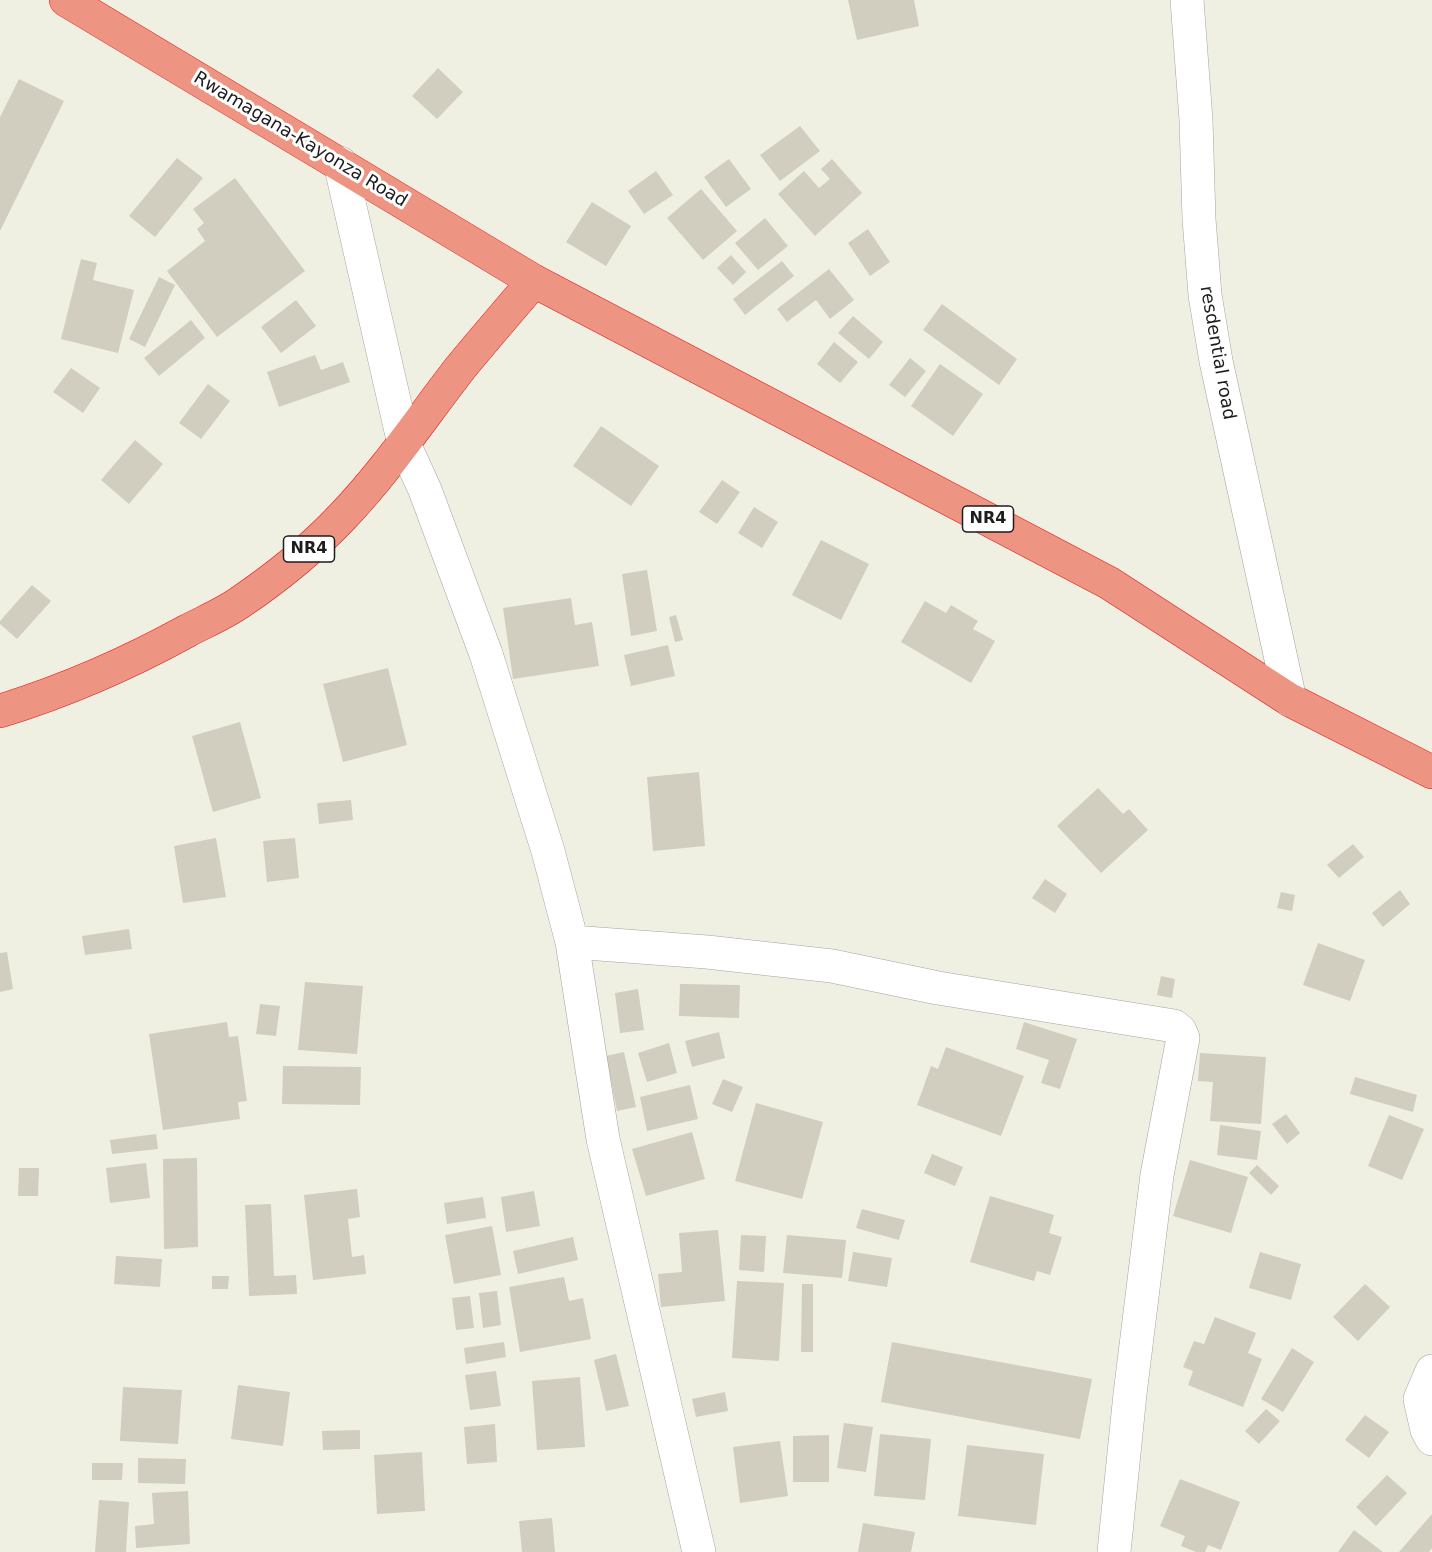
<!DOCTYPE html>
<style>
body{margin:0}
canvas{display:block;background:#efefe2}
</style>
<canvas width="1432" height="1552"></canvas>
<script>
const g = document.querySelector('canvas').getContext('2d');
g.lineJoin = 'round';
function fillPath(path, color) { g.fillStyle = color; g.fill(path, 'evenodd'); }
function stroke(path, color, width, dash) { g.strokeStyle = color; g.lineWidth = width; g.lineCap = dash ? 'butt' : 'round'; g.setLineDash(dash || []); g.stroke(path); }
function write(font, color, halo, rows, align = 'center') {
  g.font = font + ' "DejaVu Sans",sans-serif'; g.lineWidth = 6; g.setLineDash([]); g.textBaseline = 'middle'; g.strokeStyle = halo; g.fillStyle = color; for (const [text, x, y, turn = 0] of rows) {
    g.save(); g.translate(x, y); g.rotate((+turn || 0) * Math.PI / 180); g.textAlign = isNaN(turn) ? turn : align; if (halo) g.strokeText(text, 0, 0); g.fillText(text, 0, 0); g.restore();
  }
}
const building = new Path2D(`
 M848,0H914L919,26L857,40Z
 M438,68L463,92L437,119L412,96Z
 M19,79L64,101L0,231V117Z
 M800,126L820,151L780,181L760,155Z
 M177,158L203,178L155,237L129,216Z
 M729,159L751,189L726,207L704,177Z
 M832,159L862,193L815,236L778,194L804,171L819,188L830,179L821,169Z
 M656,171L673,195L644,214L628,191Z
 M235,178L305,271L217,337L167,271L205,241L197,229L204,223L193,209Z
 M701,189L737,231L703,260L667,218Z
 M592,202L631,226L606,266L566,242Z
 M765,218L788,246L758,270L735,243Z
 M868,229L890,262L870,276L848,243Z
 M731,255L746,272L733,285L717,268Z
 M81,259L97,263L93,280L134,290L118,353L61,339Z
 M782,261L794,276L745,315L733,299Z
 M829,269L854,300L830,319L816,300L787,322L777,309Z
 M159,277L175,285L145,347L129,339Z
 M296,300L316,326L281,353L261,327Z
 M942,304L1017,359L999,385L923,330Z
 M853,316L883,342L869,359L838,333Z
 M191,320L205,338L159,376L144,358Z
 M834,342L858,362L840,383L817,364Z
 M315,355L321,370L343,362L350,382L279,407L267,372Z
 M910,358L926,371L905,397L889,385Z
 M940,364L983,394L953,436L911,406Z
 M71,368L100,388L83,413L53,392Z
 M208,384L230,401L201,439L179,423Z
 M601,426L659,466L631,506L573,466Z
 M135,440L163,464L129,504L101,480Z
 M722,480L740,492L717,524L699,512Z
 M754,507L778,522L762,548L738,533Z
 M821,540L869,564L841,620L792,595Z
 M647,570L657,631L631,636L622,574Z
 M32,585L51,601L17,639L0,624V621Z
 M571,598L575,625L592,622L599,666L513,679L503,608Z
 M925,601L946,613L951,605L978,621L973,629L995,641L971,683L901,642Z
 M676,615L683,640L675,642L669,617Z
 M668,645L675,676L631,686L624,655Z
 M388,668L407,745L343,762L323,684Z
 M240,722L261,798L213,812L192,736Z
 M699,772L705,846L653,851L647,777Z
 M1098,788L1123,814L1129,809L1148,830L1101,873L1057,826Z
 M351,800L353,820L319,824L317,803Z
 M216,838L226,897L183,903L174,846Z
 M295,838L299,878L267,882L263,841Z
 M1353,844L1364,857L1339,878L1327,865Z
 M1045,879L1067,894L1055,913L1032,898Z
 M1400,890L1410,904L1383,927L1372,913Z
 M1281,892L1295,895L1292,911L1277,908Z
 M129,929L132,949L85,955L82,936Z
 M1318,943L1365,960L1350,1001L1303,985Z
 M7,952L13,989L0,992V953Z
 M1161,976L1175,979L1172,998L1157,995Z
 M305,982L363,986L357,1054L298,1050Z
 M680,984L740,985L739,1018L679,1016Z
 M638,989L644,1030L620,1033L615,993Z
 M260,1004L280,1006L276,1036L256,1034Z
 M227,1022L229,1037L238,1036L247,1101L238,1102L240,1119L163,1130L149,1034Z
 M1024,1022L1077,1039L1060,1089L1041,1083L1049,1060L1016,1049Z
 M719,1032L725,1058L692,1067L685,1041Z
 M669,1043L677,1073L647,1082L638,1053Z
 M946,1047L1024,1076L1001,1136L917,1105L931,1066L938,1069Z
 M624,1052L636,1107L617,1111L606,1056Z
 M1200,1053L1266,1057L1261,1124L1210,1121L1213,1082L1198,1081Z
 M283,1066L361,1067L360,1105L282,1104Z
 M1355,1077L1417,1095L1413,1112L1350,1094Z
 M723,1079L743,1087L732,1112L712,1104Z
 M690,1085L698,1119L647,1131L640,1097Z
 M756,1103L823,1122L802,1199L735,1181Z
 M1286,1114L1300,1133L1287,1144L1272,1124Z
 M1389,1115L1424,1129L1402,1180L1368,1166Z
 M1220,1125L1261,1131L1257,1160L1217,1155Z
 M692,1132L705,1179L646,1196L632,1149Z
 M156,1134L158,1149L112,1154L110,1140Z
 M932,1154L963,1167L955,1186L924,1173Z
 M197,1158L198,1247L164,1249L163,1159Z
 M1190,1160L1248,1177L1231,1233L1173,1216Z
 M146,1163L150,1198L110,1203L106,1168Z
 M1257,1165L1279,1186L1271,1195L1249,1173Z
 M19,1168H39L38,1196H18Z
 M357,1189L360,1217L348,1219L352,1257L364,1255L366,1274L313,1280L304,1195Z
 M534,1191L540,1226L506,1232L501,1197Z
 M990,1196L1054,1215L1049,1233L1062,1237L1050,1275L1037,1271L1034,1281L970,1262Z
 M483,1197L486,1218L447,1224L444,1203Z
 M271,1204L274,1276L296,1275L297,1294L249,1296L245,1205Z
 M862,1209L905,1220L899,1240L856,1228Z
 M492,1226L501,1275L454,1284L445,1235Z
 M718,1230L725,1301L661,1307L658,1274L682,1272L679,1233Z
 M741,1235L766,1236L764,1272L739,1270Z
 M787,1235L846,1240L842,1278L783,1273Z
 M573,1237L578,1260L518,1274L513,1251Z
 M853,1252L892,1258L887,1287L848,1281Z
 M1260,1252L1301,1264L1291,1300L1249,1288Z
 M116,1256L162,1259L160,1287L114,1284Z
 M212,1276H229L228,1289H212Z
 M564,1277L569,1301L583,1298L591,1339L520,1352L509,1287Z
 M737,1281L784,1283L779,1361L732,1358Z
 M802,1284H813V1352H801Z
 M1365,1284L1390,1307L1358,1341L1333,1317Z
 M497,1291L501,1325L483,1328L479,1293Z
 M470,1296L474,1328L456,1330L452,1298Z
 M1215,1317L1256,1333L1248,1353L1262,1359L1243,1407L1188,1385L1193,1371L1183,1367L1194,1341L1204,1344Z
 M504,1342L506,1357L466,1364L464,1348Z
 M892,1342L1092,1379L1080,1439L881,1402Z
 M1292,1348L1314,1362L1283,1412L1261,1399Z
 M616,1354L629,1406L606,1411L594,1360Z
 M496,1371L501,1406L470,1410L465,1375Z
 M580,1377L585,1447L537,1450L532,1381Z
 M238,1385L290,1392L283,1446L231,1439Z
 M123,1387L182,1390L178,1444L120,1441Z
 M725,1392L728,1411L696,1417L692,1399Z
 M1266,1409L1280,1421L1259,1444L1245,1431Z
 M1365,1415L1389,1432L1369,1458L1345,1440Z
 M844,1423L873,1427L866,1472L837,1468Z
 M495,1424L497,1462L467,1464L464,1427Z
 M360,1430V1449L323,1450L322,1431Z
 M880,1434L931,1439L925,1500L874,1496Z
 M829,1435V1482H793V1436Z
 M780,1441L788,1496L740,1503L733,1447Z
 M967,1445L1044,1454L1036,1525L958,1516Z
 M422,1452L425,1511L377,1514L374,1455Z
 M138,1458L186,1459L185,1484L138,1483Z
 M92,1463H123L122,1480H92Z
 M1387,1475L1407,1493L1376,1526L1356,1507Z
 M1180,1479L1240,1502L1221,1550L1208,1545L1205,1552H1196L1181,1546L1185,1536L1160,1526Z
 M188,1491L190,1544L136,1548L135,1526L154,1524L152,1493Z
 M99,1500L129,1502L126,1552H95Z
 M1432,1514V1548L1429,1552H1399Z
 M552,1518L555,1552H522L519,1521Z
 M863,1523L915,1532L911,1552H858Z
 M1354,1530L1383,1552H1338Z`);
const minor = new Path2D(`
 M1187,0L1196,120L1199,219L1205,295L1216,361L1290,700
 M340,163L404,444L425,490L486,654L548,851L572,942L603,1139L699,1552
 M572,942L707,952L832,966L938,988L1174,1026L1180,1031L1183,1038L1157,1175L1130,1394L1114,1552
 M1432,1371L1420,1399L1427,1430L1432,1439`);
const highway = new Path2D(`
 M66,0L534,281L1109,583L1290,700L1432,772
 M0,711C65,691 127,664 187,631C204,622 223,614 239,603C276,578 312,549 343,516C387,470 422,417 461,367C485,338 510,309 534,281`);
const shields = [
 [988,519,51],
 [309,549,51]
];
const shieldNames = [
 ["NR4",988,519],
 ["NR4",309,549]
];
const streetNames = [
 ["Rwamagana-Kayonza Road",300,140,31],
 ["resdential road",1217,353,80]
];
fillPath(building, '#d2cebf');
stroke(minor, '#a4a4a4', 34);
stroke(highway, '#e61717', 34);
stroke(minor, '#fff', 33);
stroke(highway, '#ed9483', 33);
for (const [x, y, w] of shields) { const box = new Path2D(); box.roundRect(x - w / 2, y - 13, w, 26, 4.5); g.fillStyle = '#fff'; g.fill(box); stroke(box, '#1d1d1d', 1.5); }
write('bold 16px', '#1d1d1d', null, shieldNames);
write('18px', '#1d1d1d', '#fff', streetNames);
</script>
